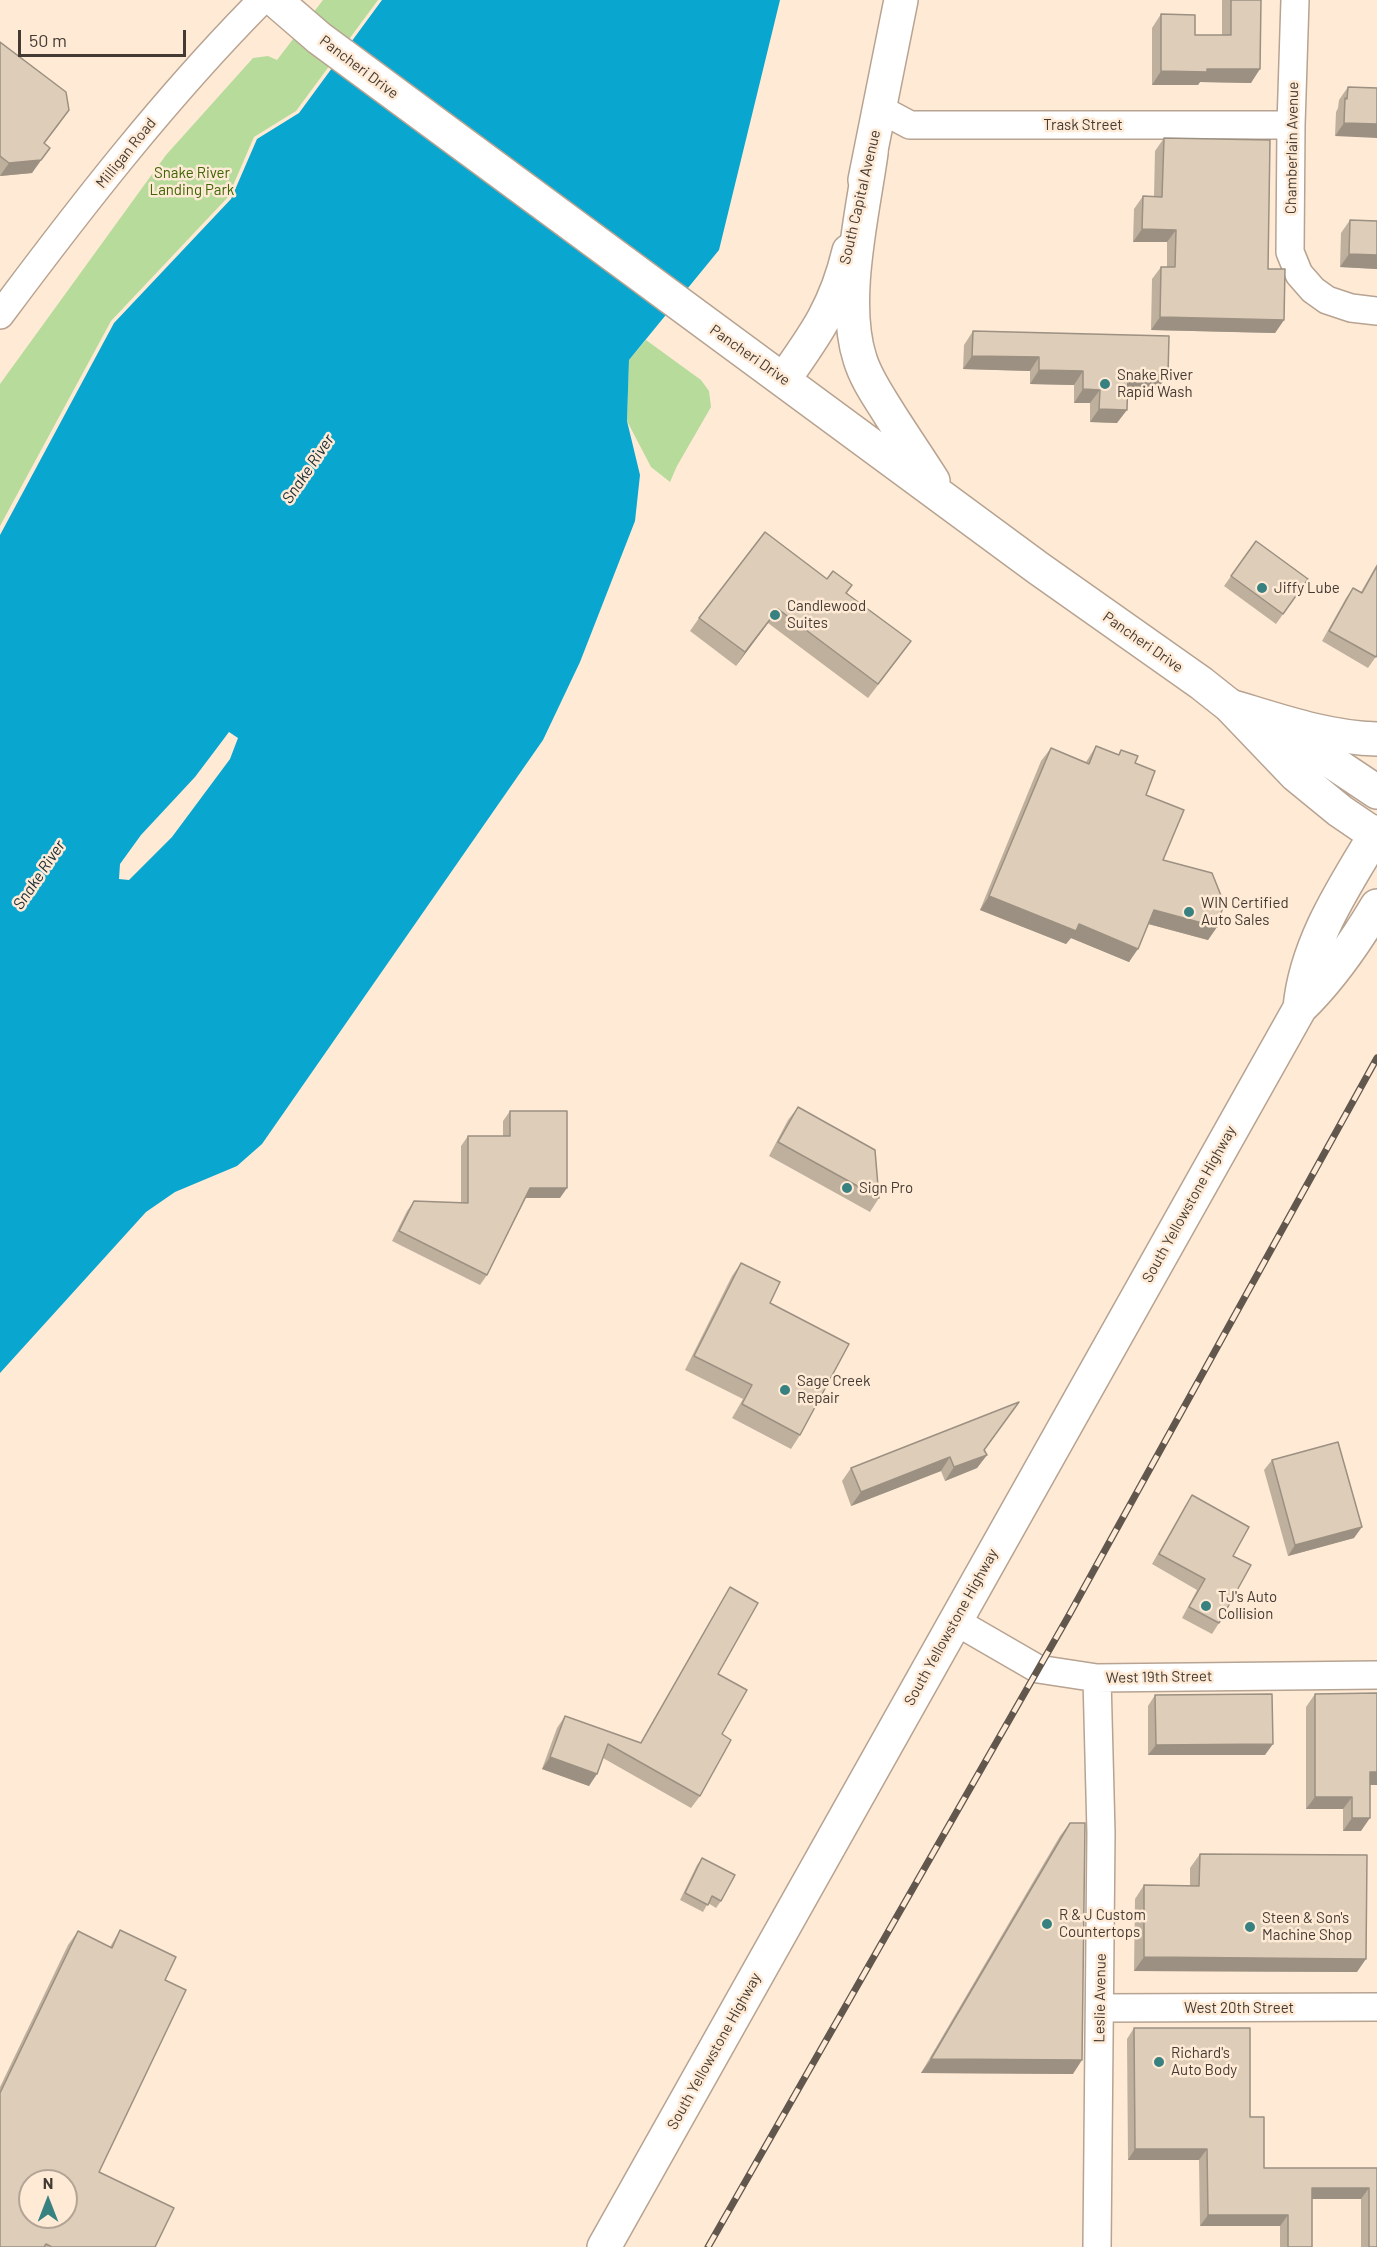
<!DOCTYPE html>
<style>
body{margin:0}
#map{position:relative;width:1377px;height:2247px;overflow:hidden;background:#ffead6;font-family:Barlow,sans-serif}
canvas{display:block}
.north{position:absolute;left:18px;top:2169px;width:60px;height:60px;box-sizing:border-box;background:#ffead6;border:2px solid #b4a495;border-radius:50%;rotate:0deg;font-size:16px;font-weight:700;line-height:24px;text-align:center;color:#433b33}
.north::after{content:'';display:block;margin:auto;width:21px;height:27px;background:#388181;clip-path:polygon(50% 0,100% 100%,50% 72%,0 100%)}
.scale{position:absolute;left:18px;top:30px;width:168px;height:27px;box-sizing:border-box;border:3px solid #433b33;border-top:0;padding-left:8px;font-size:18px;line-height:21px;white-space:nowrap;color:#433b33;-webkit-text-stroke:4px #ffead6;paint-order:stroke}
</style>
<div id="map">
<canvas width="1377" height="2247"></canvas>
<div class="north">N</div>
<div class="scale">50 m</div>
</div>
<script>
const g = document.querySelector('canvas').getContext('2d');
g.lineJoin = 'round';
function fillPath(path, color) { g.fillStyle = color; g.fill(path, 'evenodd'); }
function stroke(path, color, width, dash) { g.strokeStyle = color; g.lineWidth = width; g.lineCap = dash ? 'butt' : 'round'; g.setLineDash(dash || []); g.stroke(path); }
function write(font, color, halo, rows, align = 'center') {
  g.font = font + ' Barlow,sans-serif'; g.lineWidth = 5; g.setLineDash([]); g.textBaseline = 'middle'; g.strokeStyle = halo; g.fillStyle = color; for (const [text, x, y, turn = 0] of rows) {
    g.save(); g.translate(x, y); g.rotate((+turn || 0) * Math.PI / 180); g.textAlign = isNaN(turn) ? turn : align; if (halo) g.strokeText(text, 0, 0); g.fillText(text, 0, 0); g.restore();
  }
}
const green = new Path2D(`
 M323,0H378L296,111L254,137L228,197L111,321L0,526V384L166,155L253,58L268,56L277,60Z
 M646,340L701,380L709,391L711,407L677,466L670,482L651,467L627,421L629,360Z`);
const water = new Path2D(`
 M382,0H780L719,250L629,360L627,421L640,475L635,521L580,662L543,740L262,1144L237,1166L175,1192L146,1212L0,1373V535L114,323L231,199L257,139L299,113ZM229,732L238,738L230,759L172,837L129,880L119,879L120,864L141,835L195,777Z`);
const minor = new Path2D(`
 M1295,0L1291,125L1290,252L1299,274L1313,290L1327,300L1351,308L1377,311
 M880,109L910,125H1291
 M0,315C82,205 166,97 262,0
 M955,1621L1038,1669L1097,1678L1377,1675
 M1097,1678L1101,1833L1097,2247
 M1100,2008L1377,2007`);
const tertiary = new Path2D(`
 M865,180L901,0
 M784,379C816,334 836,306 849,251`);
const secondary = new Path2D(`
 M275,0L319,38L1038,568L1201,683L1230,706L1296,775L1340,811L1375,835
 M871,153C863,212 841,301 860,359C866,379 879,397 890,415C904,437 919,459 933,481
 M1263,723L1314,750L1377,792`);
const trunk = new Path2D(`
 M1230,706C1277,720 1327,738 1377,739
 M1300,1008C1306,943 1344,887 1377,832
 M604,2247L1300,1008C1331,978 1355,943 1377,906`);
const rail = new Path2D(`
 M708,2247L1068,1617L1377,1058`);
const wall = new Path2D(`
 M1222,0H1261L1251,83L1200,82L1198,85H1152V28L1161,14L1195,35H1222Z
 M0,42L60,123L44,144L32,173L0,176Z
 M1348,87L1377,88L1335,136L1336,112L1338,108L1339,100Z
 M1164,138L1268,269L1284,320L1275,333L1151,330L1152,279L1161,267H1167V242H1133L1134,209L1143,196H1154L1155,151Z
 M1350,220L1377,221V269L1340,267L1341,233Z
 M973,331L1158,388L1127,387L1117,423L1090,422V403H1074V385L1030,384V371L963,369L964,345Z
 M1256,541L1308,579L1276,624L1224,586Z
 M1377,564V655L1368,668L1322,641L1346,598L1353,588L1361,592Z
 M827,579L847,593L901,655L868,698L768,623L736,666L690,631L699,618Z
 M1096,746L1118,755L1121,750L1135,763L1146,795L1163,860L1217,927L1208,940L1148,924L1129,962L1071,938L1066,944L980,910L1041,761L1051,748L1086,762Z
 M798,1107L879,1198L870,1212L769,1156L788,1120Z
 M510,1111L560,1198H526L487,1275L480,1285L392,1241L407,1211L414,1201L461,1203V1146L468,1136H503V1121Z
 M741,1263L770,1303L800,1435L791,1449L732,1418L743,1399L685,1370L732,1276Z
 M985,1450L987,1455L977,1468L945,1481L941,1471L851,1506L842,1481L851,1468Z
 M1272,1460L1354,1538L1288,1556L1264,1470Z
 M1192,1495L1233,1556L1219,1623L1212,1634L1182,1618L1197,1590L1152,1564L1185,1506Z
 M730,1587L718,1674L722,1734L700,1796L691,1808L603,1758L589,1786L542,1769L557,1728L565,1716L640,1743L722,1600Z
 M1377,1693V1785H1370L1361,1831H1343V1809H1306V1707L1315,1694Z
 M1155,1695L1265,1755H1148V1706Z
 M1070,1823L1073,2074L921,2073L1060,1836Z
 M1200,1854L1357,1972L1134,1971L1135,1899L1144,1885H1190V1868Z
 M702,1858L721,1901L716,1908L708,1903L703,1912L680,1900L697,1865Z
 M120,1930L165,1980L99,2172L155,2247H0V2087L68,1945L78,1931L110,1947Z
 M1134,2028L1250,2117L1264,2168H1377V2247H1361V2199H1312V2247H1280V2226H1200L1199,2160H1128L1127,2039Z`);
const shadedWall = new Path2D(`
 M1207,69H1260L1251,83L1200,82L1198,85H1152L1161,71Z
 M1344,123L1377,124V138L1335,136Z
 M50,148L32,173L0,176L9,163Z
 M1142,229L1176,230L1167,242H1133Z
 M1349,254L1377,255V269L1340,267Z
 M1160,317L1284,320L1275,333L1151,330Z
 M972,356L1039,357L1030,371L963,369Z
 M1039,370L1083,371L1074,385L1030,384Z
 M1128,374L1168,375L1158,388L1118,387Z
 M1083,389L1100,390L1090,403H1074Z
 M1099,409L1127,410L1117,423L1090,422Z
 M778,609L768,623L736,666L745,652Z
 M989,896L1079,924L1138,949L1129,962L1071,938L1066,944L980,910Z
 M1154,910L1217,927L1208,940L1145,923Z
 M530,1188H567L560,1198H524Z
 M987,1455L977,1468L945,1481L954,1467Z
 M950,1457L941,1471L851,1506L861,1492Z
 M1362,1527L1354,1538L1288,1556L1295,1545Z
 M1273,1744L1265,1755H1148L1156,1745Z
 M550,1757L597,1774L589,1786L542,1769Z
 M1370,1772H1377V1785H1361Z
 M1315,1797H1352L1343,1809H1306Z
 M1352,1818H1370L1361,1831H1343Z
 M1144,1957L1366,1959L1357,1972L1134,1971Z
 M931,2059L1082,2060L1073,2074L921,2073Z
 M1135,2149H1207L1199,2160H1128Z
 M1312,2188H1369L1361,2199H1304Z
 M1208,2215H1288L1280,2226H1200Z`);
const building = new Path2D(`
 M1231,0H1261L1260,69H1207V72L1161,71V14L1195,15V35H1231Z
 M0,42L66,92L69,110L44,143L50,148L41,160L9,163L0,156Z
 M1348,87L1377,88V124L1344,123L1345,98L1347,99Z
 M1164,138L1270,140L1268,269H1285L1284,320L1160,317L1161,267H1175L1176,230L1142,229L1143,196L1162,197Z
 M1350,220L1377,221V255L1349,254Z
 M973,331L1169,336L1168,375L1128,374L1127,410L1099,409L1100,390L1083,389V371L1039,370V357L972,356Z
 M765,532L827,579L833,571L852,585L846,593L911,641L878,684L778,609L745,652L699,618Z
 M1256,541L1308,579L1283,614L1231,576Z
 M1377,566V655L1376,657L1329,631L1353,588L1362,593Z
 M1096,746L1119,755L1121,750L1138,756L1135,763L1155,771L1146,795L1184,810L1163,860L1212,873L1224,903L1217,927L1154,910L1138,949L1079,924L1076,931L989,896L1051,748L1089,764Z
 M798,1107L875,1150L879,1198L778,1142Z
 M510,1111H567V1188H530L487,1275L399,1231L414,1201L468,1203V1136H510Z
 M741,1263L780,1282L770,1303L849,1344L800,1435L742,1404L752,1385L694,1356Z
 M1019,1402L984,1450L987,1455L954,1467L950,1457L861,1492L851,1468Z
 M1338,1442L1362,1527L1295,1545L1272,1460Z
 M1192,1495L1249,1527L1233,1556L1251,1565L1219,1623L1189,1607L1205,1579L1159,1554Z
 M730,1587L758,1603L718,1674L747,1690L722,1734L731,1740L700,1796L608,1744L597,1774L550,1757L565,1716L641,1743Z
 M1377,1693V1772H1370V1818H1352V1797H1315V1694Z
 M1272,1694L1273,1744L1156,1745L1155,1695Z
 M1070,1823H1085L1082,2060L931,2059Z
 M1200,1854L1367,1855L1366,1959L1144,1957V1885L1199,1886Z
 M702,1858L735,1875L721,1901L712,1896L708,1905L685,1893Z
 M120,1930L176,1957L165,1980L186,1990L99,2172L174,2208L155,2247H52L46,2244L44,2247H0V2093L78,1931L112,1948ZM30,2181H66V2217H30Z
 M1134,2028H1250V2117H1264V2168H1377V2247H1369V2188H1312V2247H1288V2215H1208L1207,2149H1135Z`);
const markers = [
 [1105,384,6,"#388181"],
 [1262,588,6,"#388181"],
 [775,615,6,"#388181"],
 [1189,912,6,"#388181"],
 [847,1188,6,"#388181"],
 [785,1390,6,"#388181"],
 [1206,1606,6,"#388181"],
 [1047,1924,6,"#388181"],
 [1250,1927,6,"#388181"],
 [1159,2062,6,"#388181"]
];
const streetNames = [
 ["Pancheri Drive",359,67,37],
 ["Trask Street",1083,125],
 ["Chamberlain Avenue",1292,148,-89],
 ["Milligan Road",126,153,-51],
 ["South Capital Avenue",860,197,-77],
 ["Pancheri Drive",750,355,35],
 ["Pancheri Drive",1143,642,35],
 ["South Yellowstone Highway",1189,1204,-61],
 ["South Yellowstone Highway",951,1627,-61],
 ["West 19th Street",1159,1677,-1],
 ["Leslie Avenue",1100,1998,-89],
 ["West 20th Street",1239,2008],
 ["South Yellowstone Highway",714,2051,-61]
];
const parkNames = [
 ["Snake River",192,173],
 ["Landing Park",192,190]
];
const poiNames = [
 ["Snake River",1117,375],
 ["Rapid Wash",1117,392],
 ["Jiffy Lube",1274,588],
 ["Candlewood",787,606],
 ["Suites",787,623],
 ["WIN Certified",1201,903],
 ["Auto Sales",1201,920],
 ["Sign Pro",859,1188],
 ["Sage Creek",797,1381],
 ["Repair",797,1398],
 ["TJ's Auto",1218,1597],
 ["Collision",1218,1614],
 ["R & J Custom",1059,1915],
 ["Countertops",1059,1932],
 ["Steen & Son's",1262,1918],
 ["Machine Shop",1262,1935],
 ["Richard's",1171,2053],
 ["Auto Body",1171,2070]
];
const waterNames = [
 ["Snake River",308,469,-56],
 ["Snake River",39,875,-56]
];
fillPath(green, '#b7db9b');
fillPath(water, '#09a6d0');
stroke(minor, '#b7a391', 30);
stroke(tertiary, '#b7a391', 36);
stroke(secondary, '#b7a391', 36);
stroke(trunk, '#b7a391', 36);
stroke(minor, '#fff', 27);
stroke(tertiary, '#fff', 33);
stroke(secondary, '#fff', 33);
stroke(trunk, '#fff', 33);
stroke(rail, '#61574d', 7);
stroke(rail, '#ffead6', 4.5, [14]);
fillPath(wall, '#bfb09e');
fillPath(shadedWall, '#9b9081');
fillPath(building, '#decdb8');
stroke(building, '#9b9081', 1.5);
for (const [x, y, r, color] of markers) { const dot = new Path2D(); dot.arc(x, y, r, 0, 2 * Math.PI); g.fillStyle = color; g.fill(dot); stroke(dot, '#ffead6', 2); }
write('15px', '#433b33', '#ffead6', streetNames);
write('15px', '#3d6504', '#ffead6', parkNames);
write('15px', '#433b33', '#ffead6', poiNames, 'left');
write('italic 16px', '#172c35', '#ffead6', waterNames);
</script>
